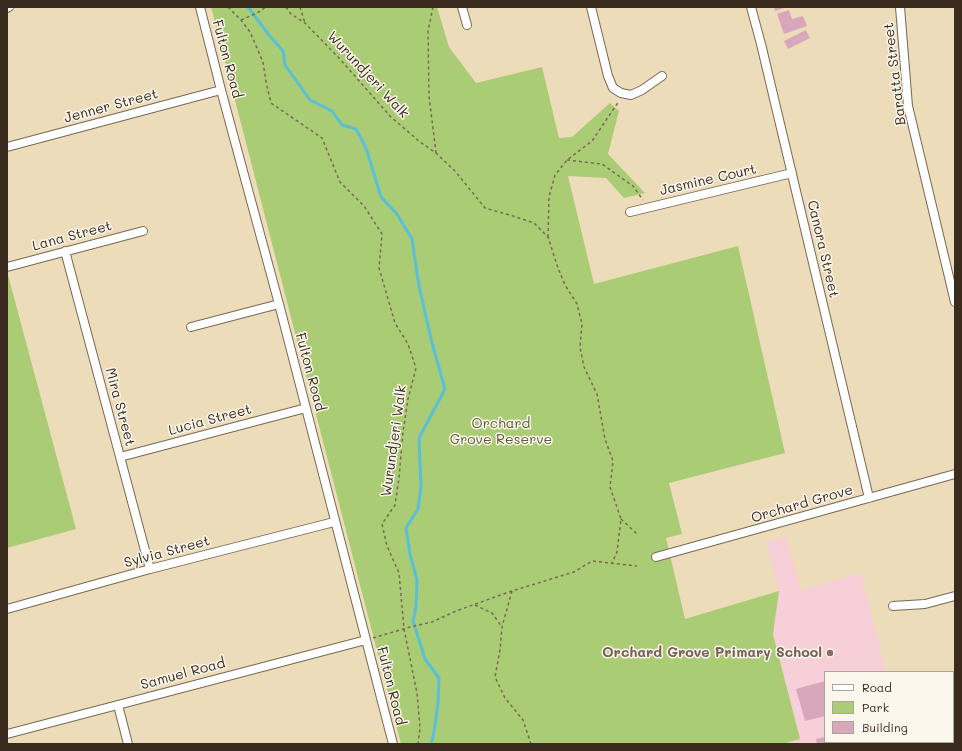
<!DOCTYPE html>
<style>
body{margin:0}
#map{position:relative;width:962px;height:751px;overflow:hidden;background:#eddcb9;font-family:Mali,sans-serif}
canvas{display:block}
.frame{position:absolute;inset:0;border:8px solid #3b2a1e;pointer-events:none}
.legend{position:absolute;left:824px;top:671px;width:130px;height:72px;box-sizing:border-box;background:#fbf7ec;border:1px solid #aea59a;margin:0;padding:5px 7px;list-style:none;font-size:12px;color:#3b2a1e}
.legend li{display:flex;align-items:center;gap:8px;height:20px}
.legend b{width:20px;border:1px solid #aea59a}
</style>
<div id="map">
<canvas width="962" height="751"></canvas>
<div class="frame"></div>
<ul class="legend">
<li><b style="height:5px;background:#fff"></b>Road</li>
<li><b style="height:11px;background:#aacc74"></b>Park</li>
<li><b style="height:11px;background:#d8a7bb"></b>Building</li>
</ul>
</div>
<script>
const g = document.querySelector('canvas').getContext('2d');
g.lineJoin = 'round';
function fillPath(path, color) { g.fillStyle = color; g.fill(path, 'evenodd'); }
function stroke(path, color, width, dash) { g.strokeStyle = color; g.lineWidth = width; g.lineCap = dash ? 'butt' : 'round'; g.setLineDash(dash || []); g.stroke(path); }
function write(font, color, halo, rows, align = 'center') {
  g.font = font + ' Mali,sans-serif'; g.lineWidth = 3; g.setLineDash([]); g.textBaseline = 'middle'; g.strokeStyle = halo; g.fillStyle = color; for (const [text, x, y, turn = 0] of rows) {
    g.save(); g.translate(x, y); g.rotate((+turn || 0) * Math.PI / 180); g.textAlign = isNaN(turn) ? turn : align; if (halo) g.strokeText(text, 0, 0); g.fillText(text, 0, 0); g.restore();
  }
}
const built = new Path2D(`
 M786,537L801,590L861,573L886,672H825V742H905L906,744H782L800,739L773,634L779,591L766,542Z`);
const green = new Path2D(`
 M211,7H303V8L308,7H437L449,47L476,83L542,67L559,138L572,137L610,103L619,111L608,154L645,193L624,198L606,178L568,176L594,284L738,246L785,453L669,483L682,534L666,538L685,619L779,591L773,634L800,739L782,744H401Z
 M8,275L76,529L7,548V276Z`);
const stream = new Path2D(`
 M248,7L269,35L283,51L285,65L310,100L332,111L342,125L356,129L362,140L367,151L381,197L397,214L412,239L419,286L432,343L445,389L419,438L421,487L418,509L406,528L410,554L417,580L416,607L413,621L425,659L439,678L438,702L434,732L431,744`);
const building = new Path2D(`
 M774,7H787L775,11Z
 M789,10L792,19L803,16L807,26L784,34L777,14Z
 M806,30L810,38L788,49L784,41Z
 M825,681V716L805,721L796,689Z
 M825,737V742H837L838,744H817L816,739Z
 M867,742H871L872,744H862Z
 M874,742H891L892,744H874Z`);
const path = new Path2D(`
 M228,7L241,20L250,32L263,62L266,82L271,103L322,138L340,182L364,206L382,234L379,268L395,323L408,344L416,368L408,399L403,432L399,478L395,505L382,524L387,546L399,573L404,629L417,693L420,728L418,744
 M286,7L291,14L305,23L339,58L390,116L420,142L436,153L455,171L485,208L513,216L534,223L548,237L558,268L565,285L577,304L582,324L580,347L584,367L597,394L605,439L613,461L610,487L621,519L617,552L612,563
 M300,7L305,23
 M433,7L428,31L429,96L436,153
 M241,20L257,13L266,7
 M567,160L602,164L633,186L643,200
 M548,237L549,197L555,175L567,160L592,141L619,101
 M621,519L638,535
 M512,591L502,627L500,650L495,677L505,698L523,720L531,744
 M475,605L492,613L502,627
 M373,638L410,627L432,622L456,611L512,591L574,572L592,561L637,566`);
const minor = new Path2D(`
 M200,7L221,90L279,304L393,744
 M462,7L467,25
 M591,7L608,76L613,88L621,93L631,95L642,90L662,76
 M751,7L761,44L869,498
 M900,7L908,106L955,302
 M7,8L9,7
 M7,147L221,90
 M630,212L792,173
 M65,251L150,569
 M7,267L143,231
 M191,327L279,304
 M120,457L306,408
 M656,557L955,474
 M893,606L925,604L955,596
 M7,609L150,569L334,522
 M118,705L128,744
 M953,708L955,707
 M7,734L366,640`);
const markers = [
 [830,653,4,"#8d6e63"]
];
const streetNames = [
 ["Fulton Road",227,59,75],
 ["Baratta Street",895,74,-97],
 ["Wurundjeri Walk",368,75,47],
 ["Jenner Street",111,106,-15],
 ["Jasmine Court",708,180,-13],
 ["Lana Street",72,236,-15],
 ["Canora Street",823,249,77],
 ["Fulton Road",310,372,75],
 ["Mira Street",120,407,75],
 ["Lucia Street",210,420,-15],
 ["Wurundjeri Walk",394,441,-82],
 ["Orchard Grove",802,504,-16],
 ["Sylvia Street",167,552,-15],
 ["Samuel Road",183,674,-15],
 ["Fulton Road",391,686,76]
];
const parkNames = [
 ["Orchard",501,424],
 ["Grove Reserve",501,440]
];
const educationNames = [
 ["Orchard Grove Primary School",822,653]
];
fillPath(built, '#f6cfd8');
fillPath(green, '#aacc74');
stroke(stream, '#5ac0d8', 3);
fillPath(building, '#d8a7bb');
stroke(minor, '#796854', 10);
stroke(path, '#796854', 1.5, [3, 3]);
stroke(minor, '#fff', 8);
for (const [x, y, r, color] of markers) { const dot = new Path2D(); dot.arc(x, y, r, 0, 2 * Math.PI); g.fillStyle = color; g.fill(dot); stroke(dot, '#fbf7ec', 1.5); }
write('14px', '#3b2a1e', '#fbf7ec', streetNames);
write('14px', '#5c5b38', '#fbf7ec', parkNames);
write('bold 14px', '#785e54', '#fbf7ec', educationNames, 'right');
</script>
